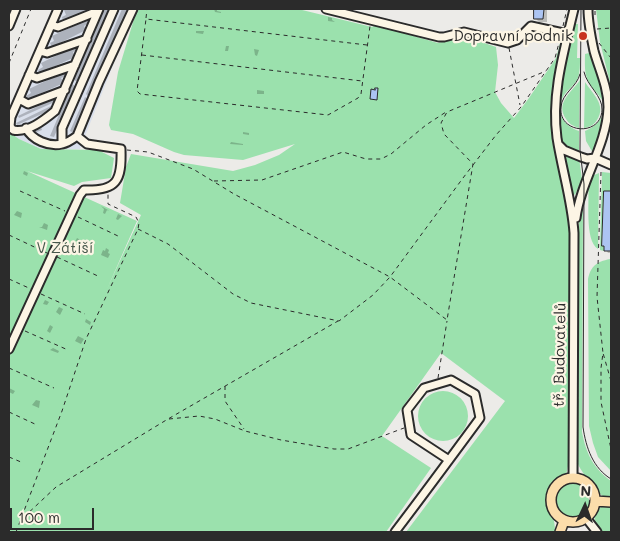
<!DOCTYPE html>
<meta charset="utf-8">
<style>
body{margin:0}
#map{position:relative;width:620px;height:541px;overflow:hidden;background:#ecebe8;font-family:Mali,sans-serif}
canvas{display:block}
.frame{position:absolute;inset:0;border:10px solid #2b2b2b;pointer-events:none}
.north{position:absolute;left:560px;top:481px;width:50px;height:50px;-webkit-text-stroke:4px #fcf5e5;paint-order:stroke;rotate:3deg;font-size:14px;font-weight:700;line-height:20px;text-align:center;color:#2b2b2b}
.north::after{content:'';display:block;margin:auto;width:18px;height:22px;background:#2b2b2b;clip-path:polygon(50% 0,100% 100%,50% 72%,0 100%)}
.scale{position:absolute;left:10px;top:508px;width:84px;height:22px;box-sizing:border-box;border:2px solid #2b2b2b;border-top:0;padding-left:6px;font-size:15px;line-height:18px;white-space:nowrap;color:#2b2b2b;-webkit-text-stroke:4px #fcf5e5;paint-order:stroke}
</style>
<div id="map">
<canvas width="620" height="541"></canvas>
<div class="frame"></div>
<div class="north">N</div>
<div class="scale">100 m</div>
</div>
<script>
const g = document.querySelector('canvas').getContext('2d');
g.lineJoin = 'round';
function fillPath(path, color) { g.fillStyle = color; g.fill(path, 'evenodd'); }
function stroke(path, color, width, dash) { g.strokeStyle = color; g.lineWidth = width; g.lineCap = dash ? 'butt' : 'round'; g.setLineDash(dash || []); g.stroke(path); }
function write(font, color, halo, rows, align = 'center') {
  g.font = font + ' Mali,sans-serif'; g.lineWidth = 4.5; g.setLineDash([]); g.textBaseline = 'middle'; g.strokeStyle = halo; g.fillStyle = color; for (const [text, x, y, turn = 0] of rows) {
    g.save(); g.translate(x, y); g.rotate((+turn || 0) * Math.PI / 180); g.textAlign = isNaN(turn) ? turn : align; if (halo) g.strokeText(text, 0, 0); g.fillText(text, 0, 0); g.restore();
  }
}
const built = new Path2D(`
 M53,9H135L80,149H41L19,139L9,132V108Z`);
const green = new Path2D(`
 M137,9H298L372,27L376,25L438,43L464,36L496,47L498,65L495,92L501,103L514,118L529,98L556,58L562,36L565,34C559,59 552,84 552,111C553,152 566,192 570,233L568,466L566,475C535,491 556,508 555,532H406L505,401L441,353L382,436L431,468L386,532H9V132L19,139L41,149L98,150L114,158L111,178L82,182L74,186L27,171L137,221L107,289L141,215L120,203L126,167L131,154L233,171L255,165L279,155L295,144L243,160L184,155L174,152L133,134L111,130L109,125L118,72Z
 M596,9H611V87L600,42Z
 M574,24H578L577,58H580C580,64 580,72 578,78C575,85 567,90 563,97C554,112 564,126 579,131V155C572,151 565,148 562,140C558,132 559,121 559,113C560,81 568,54 574,24Z
 M588,46H591C598,69 609,94 604,119C602,131 597,142 593,153L586,141L585,131C597,126 609,114 602,100C598,93 591,88 588,81C584,73 585,62 585,54L589,53Z
 M580,80L579,128C573,126 569,124 566,119C555,103 571,93 580,80Z
 M585,82C592,93 607,105 597,120C594,125 590,127 584,128Z
 M565,154L579,158L582,179L575,195L572,193Z
 M602,172L611,173V191H604L602,245L604,246V251L600,250Z
 M599,173L598,249C584,240 590,199 588,183L592,176Z
 M583,199L582,432C586,453 593,468 611,481V497C609,497 605,496 603,496C598,494 580,470 578,464L579,219Z
 M610,259L611,273V471L598,457L593,443L589,426L588,279C591,266 596,262 610,259Z
 M418 416a25 25 0 1 1 50 0a25 25 0 1 1-50 0Z
 M556 499a18 18 0 1 1 36 0a18 18 0 1 1-36 0Z
 M611,506V532H602L595,523L594,514L601,507Z`);
const shadow = new Path2D(`
 M66,9H89L63,21L62,17L66,15L64,10Z
 M104,9H110L78,82L74,80Z
 M122,9H128L90,98L86,94Z
 M214,9H217V11L221,12V13L215,12Z
 M535,9H547V22H539L535,18Z
 M328,17L332,18V20L335,22L328,21Z
 M87,20L89,23L84,26L86,30L52,47L50,43L54,41L52,36Z
 M196,31H204L203,34L196,33Z
 M76,46L77,50L73,52L75,57L40,73L38,70L43,67L41,63Z
 M226,46H229L228,51H225Z
 M254,49L259,50L257,56L255,55Z
 M64,72L66,76L61,78L64,83L28,99L26,96L31,93L29,89Z
 M72,84L76,87L54,137L50,136Z
 M257,90L264,91V94H257Z
 M85,97L89,100L74,133L70,131Z
 M55,98L57,101L19,118L18,116Z
 M51,106L53,109L17,125L16,123Z
 M41,127L42,130L34,133L33,130Z
 M243,132L249,133V135L243,134Z
 M231,142L243,144V145L230,144Z
 M24,171L28,173L27,176L23,174Z
 M605,192H611V253H608L603,245Z
 M101,206L108,210L109,211L107,210L105,214L103,213L104,209Z
 M17,211L22,213L21,218L14,215Z
 M118,214L122,216L118,220L116,219Z
 M44,223L48,225L47,230L39,227H42Z
 M77,238L82,241V243L77,241L75,242Z
 M106,248L109,250L108,253L110,254L108,258L101,255L103,250L105,251Z
 M45,300L49,302L47,305L43,304Z
 M59,307L63,309L60,315L56,312Z
 M86,319L91,322L90,325L85,322Z
 M50,325L53,327L50,333L47,331Z
 M78,336L84,339L81,344L75,341Z
 M53,348L59,351L58,353L50,350Z
 M9,388L15,391L13,394L9,392Z
 M36,400L40,401L39,408L32,405Z`);
const building = new Path2D(`
 M534,9H544L543,19H534Z
 M375,88H378L377,100L370,99L371,89L375,90Z
 M604,191H611V251H604V246H602Z`);
const path = new Path2D(`
 M595,15V9
 M146,18L147,9
 M563,26L567,9
 M597,29L611,28
 M599,43L611,58
 M367,45L146,19L137,91L140,94L328,115L358,98L361,94L370,26
 M509,48L520,105
 M142,55L362,81
 M9,63L31,9
 M127,150L148,152L193,169L234,194L390,277L447,320L473,164L444,134L441,123L447,112L546,71
 M601,172L597,297L603,353
 M214,181L262,180L343,152L366,159H381L391,154L426,125L446,112
 M20,191L65,211
 M78,217L118,236
 M138,229L168,244L233,294L251,303L339,321L373,295L390,277L463,178L496,135L521,107L546,71L555,58L560,39
 M9,235L47,253
 M57,257L100,277
 M9,279L31,289
 M41,294L85,314
 M25,331L68,350
 M9,368L54,388
 M438,378L447,321
 M611,381L603,353L601,368V402L611,449
 M225,386V401L244,429
 M9,412L37,425
 M169,419L199,416L215,419L245,431L281,440L334,449H348L404,428
 M9,457L21,462
 M24,517L56,487L168,419L338,321
 M16,532L62,411L86,339L138,229L139,223L136,217L108,204V194`);
const minor = new Path2D(`
 M58,9L11,117L10,126L13,130C28,133 44,120 55,111L99,9
 M326,9L439,37H444L464,32L508,43L517,40L531,26L568,34
 M51,25L58,27L98,11
 M9,26L16,9
 M40,51L47,53L87,39
 M29,75L37,78L75,65
 M19,99L28,104L65,90
 M26,128C32,140 49,147 62,144C67,143 73,139 77,136
 M62,144V128L114,9
 M559,145L564,150L581,157L587,159L595,158L611,165
 M576,218C581,180 607,145 608,107C608,87 599,69 594,51C591,37 588,23 588,9
 M9,349L80,195L84,190C117,191 122,181 121,149L87,144L77,136L99,82L133,9
 M573,478L574,233C572,201 562,170 557,138C551,94 564,51 574,9
 M586,518L597,532
 M395,532C424,494 452,456 480,418L475,394L451,380L424,388L407,410L411,435L449,460`);
const major = new Path2D(`
 M551 500a22 22 0 1 1 44 0a22 22 0 1 1-44 0Z
 M595,501L611,502
 M560,532L564,521`);
const tram = new Path2D(`
 M581,9L580,150L584,184L583,427C586,448 593,468 611,479
 M580,74C577,87 562,93 561,107C558,134 601,137 602,110C603,96 587,86 584,72`);
const markers = [
 [583,36,5,"#c8321e"]
];
const poiNames = [
 ["Dopravní podnik",573,36]
];
const parkNames = [
 ["V Zátiší",65,248]
];
const streetNames = [
 ["tř. Budovatelů",560,355,-89]
];
fillPath(built, '#d9dfeb');
fillPath(green, '#9be1ad');
fillPath(shadow, '#0003');
fillPath(building, '#acc4f2');
stroke(building, '#2b2b2b', 1);
stroke(minor, '#2b2b2b', 11);
stroke(major, '#2b2b2b', 12);
stroke(path, '#2b2b2b', 1, [4, 4]);
stroke(minor, '#fcf5e5', 7);
stroke(major, '#fbddab', 9);
stroke(tram, '#2b2b2b', 1);
for (const [x, y, r, color] of markers) { const dot = new Path2D(); dot.arc(x, y, r, 0, 2 * Math.PI); g.fillStyle = color; g.fill(dot); stroke(dot, '#fcf5e5', 2); }
write('15px', '#2b2b2b', '#fcf5e5', poiNames, 'right');
write('15px', '#47584c', '#fcf5e5', parkNames);
write('15px', '#2b2b2b', '#fcf5e5', streetNames);
</script>
